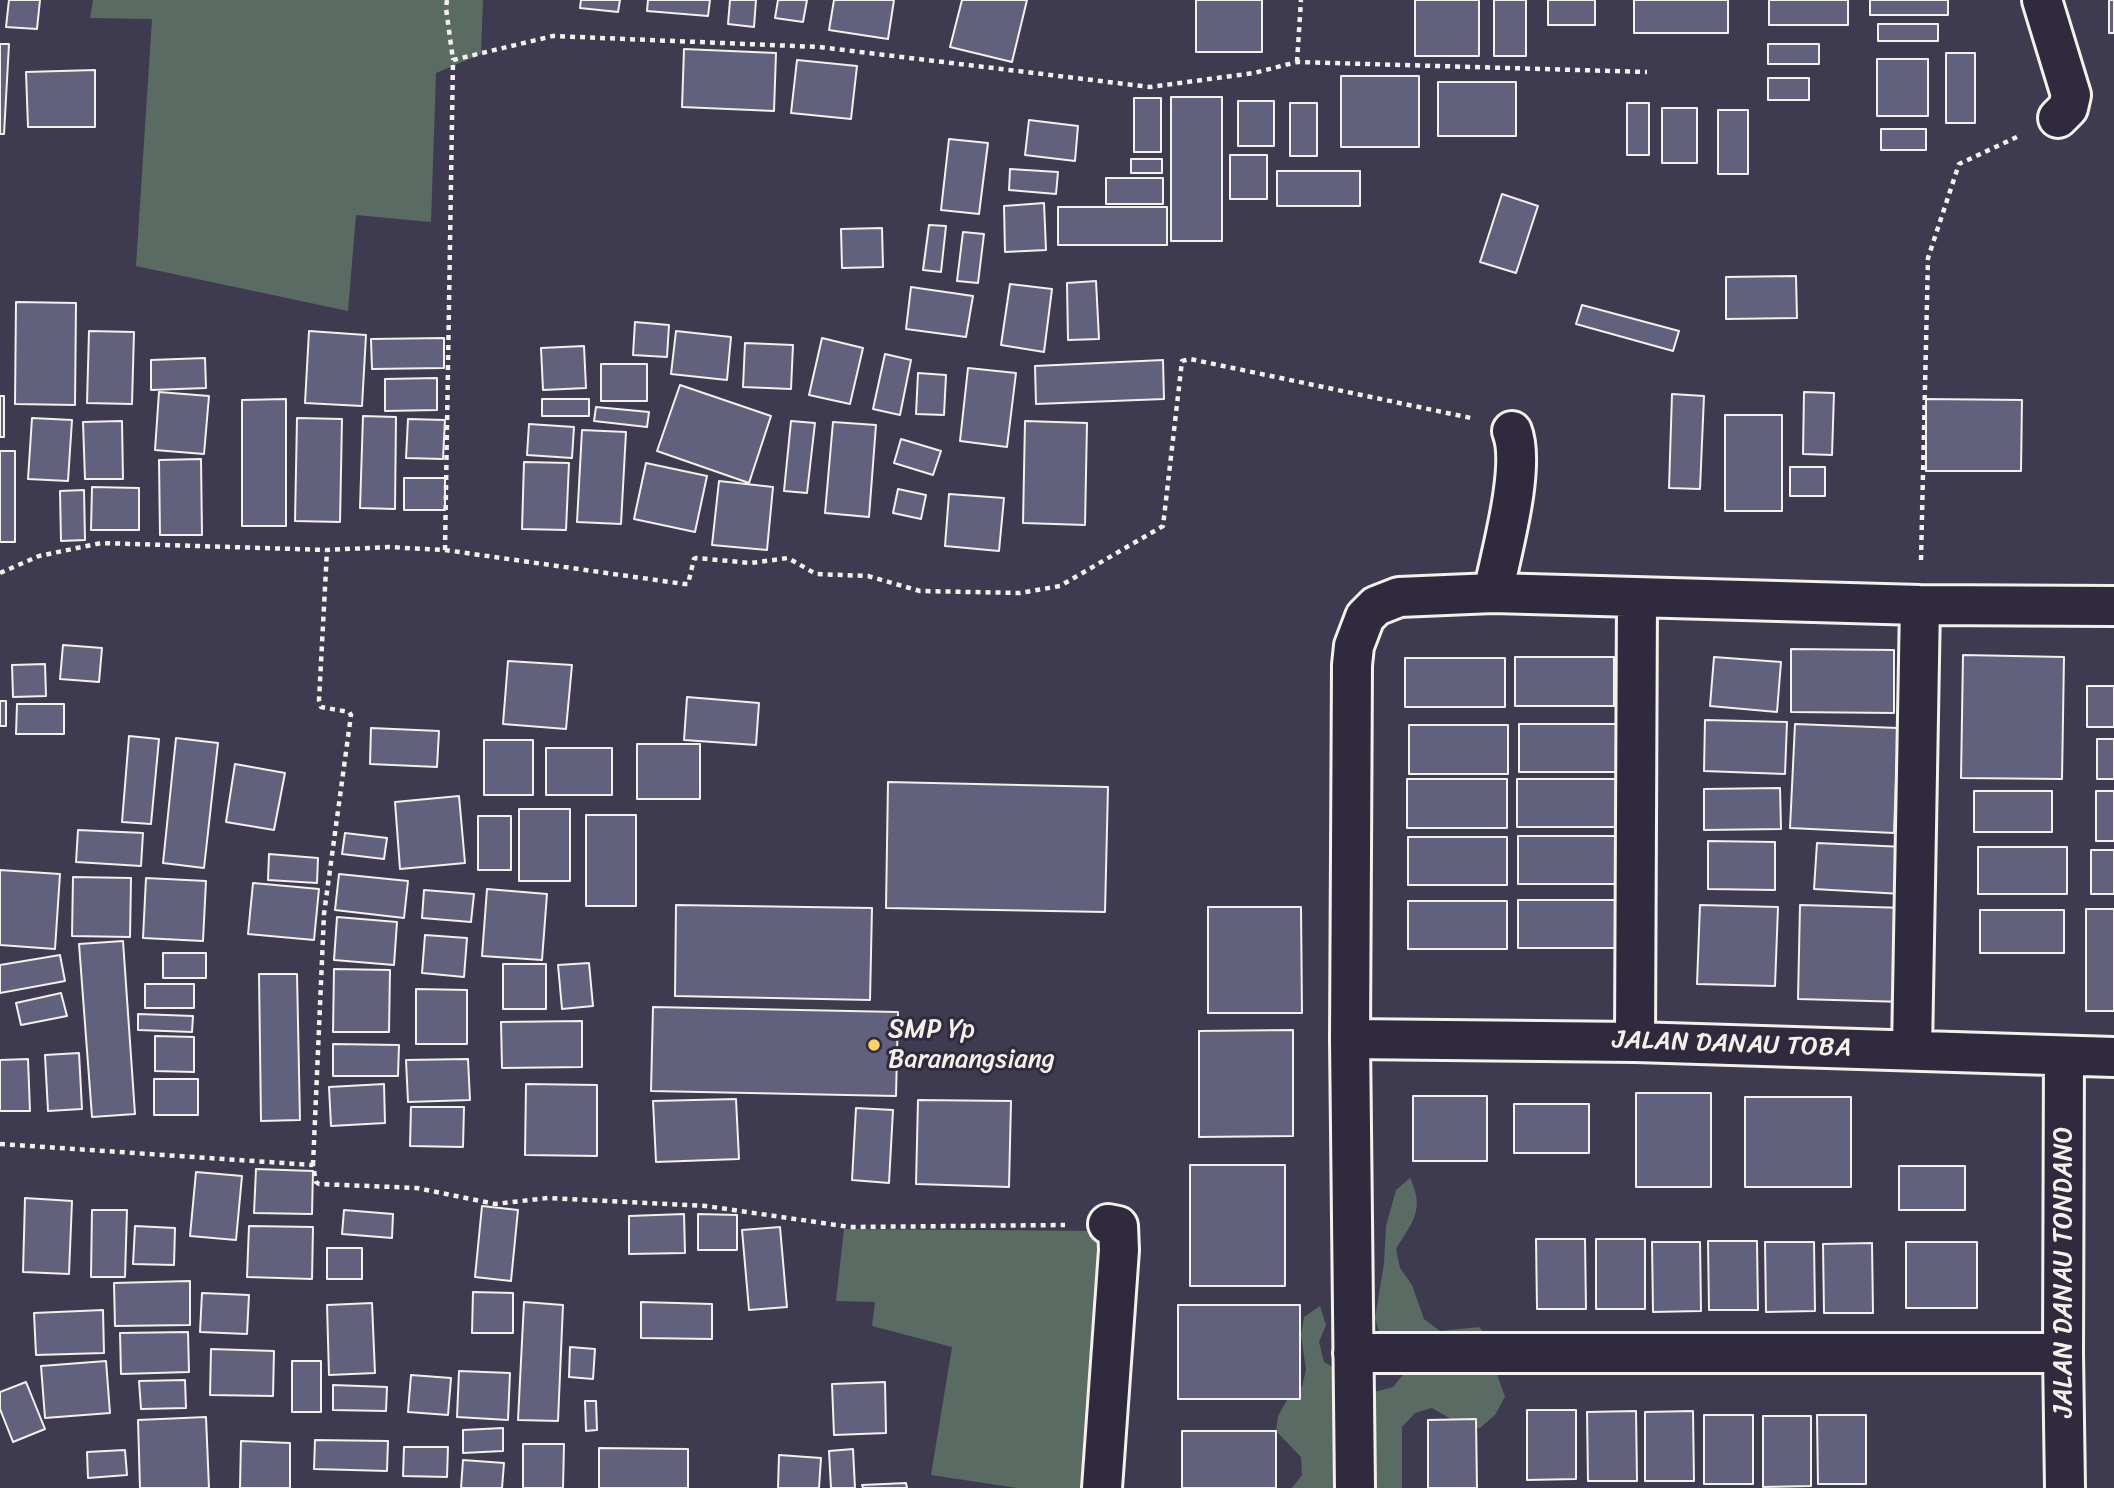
<!DOCTYPE html>
<style>
body{margin:0}
canvas{display:block;background:#3e3a50}
</style>
<canvas width="2114" height="1488"></canvas>
<script>
const g = document.querySelector('canvas').getContext('2d');
g.lineJoin = 'round';
function fillPath(path, color) { g.fillStyle = color; g.fill(path, 'evenodd'); }
function stroke(path, color, width, dash) { g.strokeStyle = color; g.lineWidth = width; g.lineCap = dash ? 'butt' : 'round'; g.setLineDash(dash || []); g.stroke(path); }
function write(font, color, halo, rows, align = 'center') {
  g.font = font + ' Sriracha,sans-serif'; g.lineWidth = 6; g.setLineDash([]); g.textBaseline = 'middle'; g.strokeStyle = halo; g.fillStyle = color; for (const [text, x, y, turn = 0] of rows) {
    g.save(); g.translate(x, y); g.rotate((+turn || 0) * Math.PI / 180); g.textAlign = isNaN(turn) ? turn : align; if (halo) g.strokeText(text, 0, 0); g.fillText(text, 0, 0); g.restore();
  }
}
const green = new Path2D(`
 M93,0H483L481,54L436,73L431,222L356,215L348,311L136,266L152,19L90,18Z
 M1410,1178C1425,1210 1413,1221 1396,1249L1400,1268L1412,1285L1424,1319L1440,1331L1479,1327L1492,1341V1360L1505,1397L1495,1415L1480,1428L1463,1426L1432,1408L1415,1413L1402,1427V1488H1292L1302,1475L1301,1457L1276,1431L1278,1416L1287,1400L1302,1387L1306,1370L1301,1335L1304,1317L1320,1306L1326,1325L1319,1342L1324,1362L1341,1372L1355,1387L1374,1392L1393,1387L1406,1371L1380,1335L1375,1318L1384,1263L1386,1226L1396,1190Z
 M844,1229L1110,1231L1108,1488H1017L931,1475L952,1347L872,1326L875,1302L836,1301Z`);
const building = new Path2D(`
 M9,0H40L37,29L6,27Z
 M581,0H620L618,12L580,8Z
 M648,0H710L708,16L647,11Z
 M730,0H756L754,27L728,24Z
 M778,0H807L803,22L775,18Z
 M834,0H894L888,39L829,30Z
 M962,0H1027L1012,62L950,47Z
 M1196,0H1262V52H1196Z
 M1415,0H1479V56H1415Z
 M1494,0H1526V56H1494Z
 M1548,0H1595V25H1548Z
 M1634,0H1728V33H1634Z
 M1769,0H1848V25H1769Z
 M1870,0H1948V15H1870Z
 M2109,0H2114V33H2109Z
 M1878,24H1938V41H1878Z
 M0,44H9L4,134H0Z
 M1768,44H1819V64H1768Z
 M684,49L776,53L774,111L682,107Z
 M1946,53H1975V123H1946Z
 M1877,59H1928V116H1877Z
 M797,60L857,66L851,119L791,113Z
 M95,70V127H28L26,72Z
 M1341,76H1419V147H1341Z
 M1768,78H1809V100H1768Z
 M1438,82H1516V136H1438Z
 M1171,97H1222V241H1171Z
 M1134,98H1161V152H1134Z
 M1238,101H1274V146H1238Z
 M1290,103H1317V156H1290Z
 M1627,103H1649V155H1627Z
 M1662,108H1697V163H1662Z
 M1718,110H1748V174H1718Z
 M1029,120L1078,126L1075,161L1025,155Z
 M1881,129H1926V150H1881Z
 M949,139L988,143L979,214L941,210Z
 M1230,155H1267V199H1230Z
 M1131,159H1162V173H1131Z
 M1010,169L1058,172L1056,194L1009,190Z
 M1277,171H1360V206H1277Z
 M1106,178H1163V204H1106Z
 M1502,194L1538,206L1516,273L1480,262Z
 M1044,203L1046,250L1005,252L1004,206Z
 M1058,207H1167V245H1058Z
 M929,225L946,226L941,272L923,270Z
 M882,228L883,267L842,268L841,229Z
 M963,232L984,234L978,283L957,281Z
 M1796,276L1797,318L1726,319V277Z
 M1096,281L1099,339L1068,340L1067,283Z
 M1010,284L1052,289L1044,352L1001,345Z
 M911,287L973,296L966,337L906,329Z
 M16,302L76,303L75,405L15,404Z
 M1582,305L1679,331L1673,351L1576,324Z
 M635,322L669,325L667,357L633,355Z
 M89,331L134,332L132,404L87,403Z
 M309,331L366,335L362,406L305,403Z
 M676,331L731,337L727,380L671,374Z
 M444,338V368L372,369L371,339Z
 M822,338L863,348L850,404L809,395Z
 M745,343L793,345L791,389L743,387Z
 M584,346L586,388L543,390L541,348Z
 M885,354L911,360L900,415L873,409Z
 M205,358L206,388L151,390V360Z
 M1163,360L1164,399L1036,404L1035,366Z
 M601,364H647V401H601Z
 M968,368L1016,373L1007,447L960,441Z
 M918,373L946,375L944,415L916,414Z
 M437,378V410L385,411V379Z
 M680,385L771,416L749,483L657,451Z
 M159,392L209,396L204,454L155,450Z
 M1804,392L1834,393L1832,455L1803,454Z
 M1672,394L1704,396L1700,489L1669,488Z
 M0,396H4V437H0Z
 M286,399V526H242V400Z
 M542,399H589V416H542Z
 M1926,399L2022,400L2021,471H1926Z
 M596,407L649,412L647,427L594,421Z
 M1725,415H1782V511H1725Z
 M363,416L396,417L395,509L360,508Z
 M32,418L72,420L68,481L28,479Z
 M297,418L342,419L340,522L295,521Z
 M408,419L445,420L443,459L406,458Z
 M122,421L123,479H85L83,422Z
 M791,421L815,423L807,493L784,491Z
 M1025,421L1087,423L1085,525L1023,523Z
 M833,422L876,425L869,517L825,513Z
 M529,424L574,427L572,458L527,455Z
 M582,430L626,432L621,524L577,522Z
 M901,439L941,451L933,475L894,463Z
 M0,451H15V542H0Z
 M201,459L202,535H160L159,460Z
 M524,462L569,463L566,530L522,529Z
 M646,463L707,476L695,532L634,519Z
 M1790,467H1825V496H1790Z
 M404,478H445V510H404Z
 M719,481L773,487L767,550L712,545Z
 M92,487L139,488V530H91Z
 M898,489L926,495L921,519L893,513Z
 M84,490L85,540L61,541L60,491Z
 M949,494L1004,498L999,551L945,546Z
 M63,645L102,648L99,682L60,679Z
 M1791,649L1894,650V713L1791,712Z
 M1963,655L2064,657L2062,779L1961,778Z
 M1515,657H1614V706H1515Z
 M1714,657L1781,662L1777,712L1710,706Z
 M1405,658H1505V707H1405Z
 M508,661L572,665L566,729L503,724Z
 M45,664L46,696L13,697L12,665Z
 M2087,686H2114V727H2087Z
 M687,697L759,703L756,745L684,740Z
 M0,701H6V726H0Z
 M17,704H64V734H16Z
 M1705,720L1787,722L1785,774L1704,771Z
 M1519,724H1618V772H1519Z
 M1795,724L1898,728L1894,833L1790,828Z
 M1409,725H1508V774H1409Z
 M371,728L439,731L437,767L370,764Z
 M129,736L159,739L151,824L122,822Z
 M176,738L218,743L204,868L163,863Z
 M2097,739H2114V779H2097Z
 M484,740H533V795H484Z
 M637,744H700V799H637Z
 M546,748H612V795H546Z
 M235,764L285,773L274,830L226,822Z
 M1407,779H1507V828H1407Z
 M1517,779H1616V827H1517Z
 M888,782L1108,787L1105,912L886,908Z
 M1780,788L1781,829L1704,830V789Z
 M1974,791H2052V832H1974Z
 M2096,791H2114V841H2096Z
 M459,796L465,863L400,869L395,802Z
 M519,809H570V881H519Z
 M586,815H636V906H586Z
 M478,816H511V870H478Z
 M78,830L143,833L141,866L76,862Z
 M345,833L387,838L384,859L342,854Z
 M1518,836H1617V884H1518Z
 M1408,837H1507V885H1408Z
 M1708,841L1775,842V890L1708,889Z
 M1817,843L1905,847L1902,894L1814,889Z
 M1978,847H2067V894H1978Z
 M2091,850H2114V894H2091Z
 M269,854L318,858L317,883L268,880Z
 M0,870L60,874L55,949L0,945Z
 M339,874L408,881L404,918L335,910Z
 M73,877L131,878L130,937L72,936Z
 M146,878L206,881L203,941L143,938Z
 M253,883L319,889L314,940L248,934Z
 M487,889L547,894L542,960L482,956Z
 M424,890L474,894L471,922L422,918Z
 M1518,900H1617V948H1518Z
 M1408,901H1507V949H1408Z
 M676,905L872,908L870,1000L675,996Z
 M1700,905L1778,907L1775,986L1697,984Z
 M1800,905L1907,908L1905,1002L1798,999Z
 M1208,907H1301L1302,1013H1208Z
 M2086,909H2114V1011H2086Z
 M1980,910H2064V953H1980Z
 M337,917L397,922L394,965L334,960Z
 M425,935L467,938L464,977L422,973Z
 M123,941L135,1114L92,1117L79,944Z
 M163,953H206V978H163Z
 M60,955L65,981L0,993V965Z
 M589,963L593,1006L562,1009L558,965Z
 M503,964H546V1009H503Z
 M334,969L390,970L389,1032H333Z
 M259,974H297L300,1120L261,1121Z
 M145,984H194V1008H145Z
 M416,989L467,990V1044H416Z
 M61,993L67,1016L21,1025L16,1003Z
 M653,1007L898,1012L896,1096L651,1091Z
 M138,1014L193,1016L192,1032L138,1030Z
 M582,1021V1067L502,1068L501,1022Z
 M1293,1030V1136L1199,1137V1031Z
 M155,1036L194,1037V1072L155,1071Z
 M333,1044L399,1045L398,1076H333Z
 M79,1053L82,1109L48,1111L45,1055Z
 M28,1059L30,1111H0V1060Z
 M468,1059L470,1100L408,1102L406,1060Z
 M154,1079H198V1115H154Z
 M384,1084L385,1123L331,1126L329,1087Z
 M526,1084L597,1085V1156L525,1155Z
 M1636,1093H1711V1187H1636Z
 M1413,1096H1487V1161H1413Z
 M1745,1097H1851V1187H1745Z
 M736,1099L739,1159L656,1162L653,1101Z
 M918,1100L1011,1101L1009,1187L916,1184Z
 M1514,1104H1589V1153H1514Z
 M411,1107H464L463,1147L410,1146Z
 M856,1108L893,1110L889,1183L852,1180Z
 M1190,1165H1285V1286H1190Z
 M1899,1166H1965V1210H1899Z
 M256,1169L313,1171L312,1214L254,1213Z
 M196,1172L242,1176L236,1240L190,1236Z
 M25,1198L72,1201L69,1274L23,1272Z
 M482,1206L518,1210L511,1281L475,1277Z
 M92,1210H127L125,1277H91Z
 M344,1210L393,1214L392,1238L342,1234Z
 M684,1214L685,1253L629,1254V1216Z
 M698,1214L737,1215V1250H698Z
 M135,1226L175,1228L174,1265L133,1264Z
 M249,1226L313,1227L312,1279L247,1277Z
 M780,1227L787,1307L749,1310L742,1230Z
 M1536,1239H1585L1586,1309H1537Z
 M1596,1239H1645V1309H1596Z
 M1708,1241H1757L1758,1310H1709Z
 M1652,1242H1700L1701,1311L1653,1312Z
 M1765,1242H1814L1815,1311L1766,1312Z
 M1906,1242H1977V1308H1906Z
 M1872,1243L1873,1313H1824L1823,1244Z
 M327,1248H362V1279H327Z
 M190,1281V1325L115,1326L114,1283Z
 M473,1292L513,1293V1333H472Z
 M202,1293L249,1295L247,1334L200,1332Z
 M524,1302L563,1305L558,1421L518,1420Z
 M641,1302L712,1304V1339L641,1338Z
 M372,1303L375,1373L329,1375L327,1305Z
 M1178,1305H1300V1399H1178Z
 M103,1310L104,1353L36,1355L34,1313Z
 M188,1332L189,1372L121,1374L120,1333Z
 M570,1347L595,1349L593,1379L569,1377Z
 M211,1349L274,1351L273,1396L210,1395Z
 M106,1361L110,1413L45,1418L41,1366Z
 M292,1361H321V1412H292Z
 M459,1371L510,1373L508,1420L457,1417Z
 M411,1375L451,1378L448,1415L408,1412Z
 M185,1380L186,1408L141,1409L139,1381Z
 M26,1382L45,1429L13,1442L0,1409V1392Z
 M885,1382L886,1433L834,1435L832,1384Z
 M333,1385L387,1387L386,1411L333,1410Z
 M585,1401H596L597,1430L586,1431Z
 M1527,1410H1576V1479L1527,1480Z
 M1636,1411L1637,1481H1588L1587,1412Z
 M1693,1411L1694,1481H1645V1412Z
 M1704,1415H1753V1484H1704Z
 M1817,1415H1866V1484H1818Z
 M1763,1416H1811V1486L1763,1487Z
 M206,1417L209,1488H140L138,1420Z
 M1476,1419L1477,1488H1428V1420Z
 M503,1428V1451L463,1453V1430Z
 M1182,1431H1276V1488H1182Z
 M315,1440L388,1441L387,1471L314,1469Z
 M241,1441L290,1443V1488H240Z
 M523,1444H564L563,1488H523Z
 M404,1447H448L447,1477L403,1476Z
 M599,1448L688,1449V1488H599Z
 M853,1449L855,1488H831L829,1451Z
 M125,1450L127,1475L88,1478L87,1452Z
 M779,1455L821,1458L819,1488H778Z
 M463,1460L504,1463L502,1488H461Z
 M906,1483L907,1488H863L862,1485Z`);
const path = new Path2D(`
 M447,0L446,8L453,60
 M1297,62L1301,0
 M445,550L453,60L553,36L819,47L1150,87L1254,73L1297,62L1647,72
 M1921,560L1928,258L1959,164L2019,136
 M0,573L39,556L101,543L327,550L388,547L445,550L684,584H688L694,559L696,558L751,563L788,558L816,574L868,576L920,591L1020,593L1060,586L1163,526L1182,361L1190,359L1471,418
 M0,1144L313,1165L316,1182L319,1184L417,1188L495,1204L548,1198L706,1206L850,1227L1065,1225
 M313,1165L324,914L351,715L349,712L321,707L319,700L327,550`);
const minor = new Path2D(`
 M2042,0L2071,95L2068,108L2058,118
 M1493,593C1501,554 1526,466 1512,431
 M1350,1039L1635,1042L2114,1057
 M1635,1042L1637,598
 M1912,1050L1920,605
 M2064,1056L2063,1353L2065,1488
 M1353,1353H2063
 M1102,1488L1119,1250L1118,1226L1108,1224
 M1355,1488L1350,1039L1352,665L1354,646L1365,617L1376,606L1399,597L1493,593L1920,605L2114,606`);
const markers = [
 [874,1045,7,"#ffd166"]
];
const poiNames = [
 ["SMP Yp",888,1030],
 ["Baranangsiang",888,1060]
];
const streetNames = [
 ["JALAN DANAU TOBA",1732,1045,2],
 ["JALAN DANAU TONDANO",2064,1272,-90]
];
fillPath(green, '#5a6b63');
fillPath(building, '#61617e');
stroke(building, '#f4f1e8', 2);
stroke(minor, '#f4f1e8', 44);
stroke(path, '#f4f1e8', 4.5, [5, 5]);
stroke(minor, '#2f2a3d', 38);
for (const [x, y, r, color] of markers) { const dot = new Path2D(); dot.arc(x, y, r, 0, 2 * Math.PI); g.fillStyle = color; g.fill(dot); stroke(dot, '#2f2a3d', 2.5); }
write('26px', '#f4f1e8', '#2f2a3d', poiNames, 'left');
write('26px', '#f4f1e8', '#2f2a3d', streetNames);
</script>
